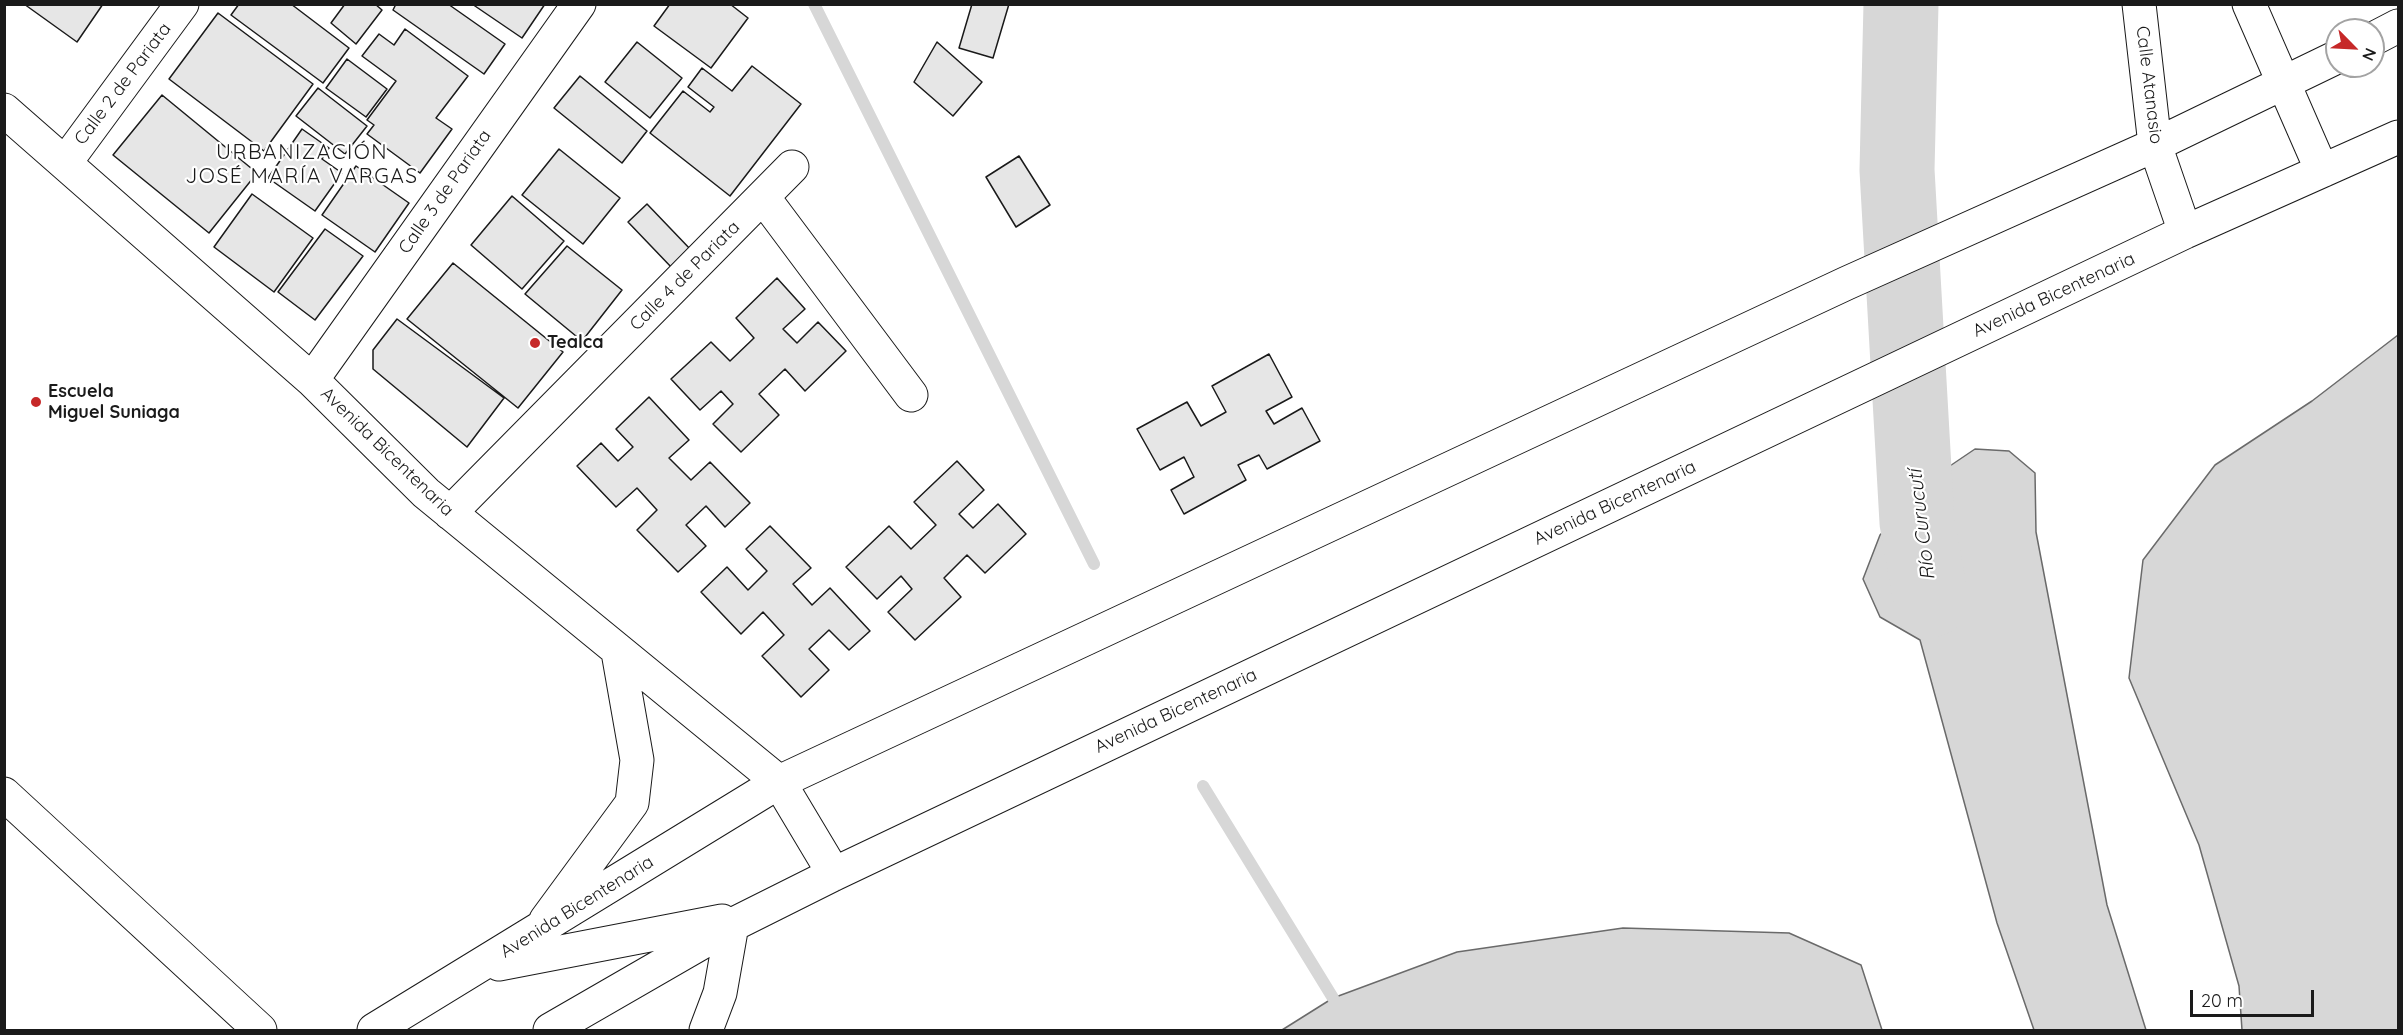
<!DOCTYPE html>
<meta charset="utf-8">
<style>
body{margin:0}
#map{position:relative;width:2403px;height:1035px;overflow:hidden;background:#fff;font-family:Quicksand,sans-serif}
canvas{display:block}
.frame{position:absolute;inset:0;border:6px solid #1a1a1a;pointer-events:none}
.north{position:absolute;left:2325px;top:18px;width:60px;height:60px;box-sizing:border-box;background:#fff;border:2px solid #a3a3a3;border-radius:50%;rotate:114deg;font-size:16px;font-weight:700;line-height:24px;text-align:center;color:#1a1a1a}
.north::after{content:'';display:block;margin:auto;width:21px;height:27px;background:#c62828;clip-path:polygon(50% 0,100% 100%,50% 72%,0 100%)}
.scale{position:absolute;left:2190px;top:990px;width:124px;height:27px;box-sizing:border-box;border:3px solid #1a1a1a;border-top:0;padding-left:8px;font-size:18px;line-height:21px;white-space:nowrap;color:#1a1a1a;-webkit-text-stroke:4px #fff;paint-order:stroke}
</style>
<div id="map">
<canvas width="2403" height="1035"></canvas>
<div class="frame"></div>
<div class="north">N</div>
<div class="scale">20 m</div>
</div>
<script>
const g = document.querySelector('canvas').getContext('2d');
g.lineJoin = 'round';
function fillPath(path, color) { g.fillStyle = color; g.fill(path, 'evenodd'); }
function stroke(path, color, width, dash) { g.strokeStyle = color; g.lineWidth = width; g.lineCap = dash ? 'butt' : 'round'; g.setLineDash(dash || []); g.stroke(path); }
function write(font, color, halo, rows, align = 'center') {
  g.font = font + ' Quicksand,sans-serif'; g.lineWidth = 4.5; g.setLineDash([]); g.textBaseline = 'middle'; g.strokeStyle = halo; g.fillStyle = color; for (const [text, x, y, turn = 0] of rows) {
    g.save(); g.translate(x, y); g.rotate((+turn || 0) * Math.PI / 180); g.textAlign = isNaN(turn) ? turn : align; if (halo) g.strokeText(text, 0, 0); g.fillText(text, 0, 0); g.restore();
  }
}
const water = new Path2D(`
 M2398,335V1030H2242L2239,986L2199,845L2129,678L2143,560L2215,465L2312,401Z
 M1975,449L2009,451L2035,473L2036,532L2107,905L2146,1030H2034L1997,923L1920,640L1880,617L1863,579L1880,535L1938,474Z
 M1623,928L1789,933L1861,965L1882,1030H1282L1333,998L1457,952Z`);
const stream = new Path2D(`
 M814,4L1094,564
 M1203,786L1333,998`);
const river = new Path2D(`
 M1901,4L1897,170L1917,522L1931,600`);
const building = new Path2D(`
 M24,4H103L77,42Z
 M239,4H291L349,48L323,83L231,15Z
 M345,4H375L382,10L356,44L331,23Z
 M396,4H448L505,44L484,74L393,10Z
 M472,4H545L522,38Z
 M670,4H730L748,18L711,68L654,26Z
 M972,4H1009L993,58L959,48Z
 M218,13L313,84L264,151L169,79Z
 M405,29L468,76L436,118L452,129L420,173L367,134L374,125L367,120L396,81L362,56L379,34L394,45Z
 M637,42L682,78L650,118L605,82Z
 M937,42L982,82L953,116L914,82Z
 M347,59L387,89L366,117L326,88Z
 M752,66L801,104L730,196L650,133L683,91L710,112L714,107L688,87L702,68L732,91Z
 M580,76L647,131L622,163L554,108Z
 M318,88L367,126L345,154L296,116Z
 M162,95L257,173L209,233L113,155Z
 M302,129L329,148L322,159L342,173L315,211L268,178Z
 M559,149L620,198L583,244L522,195Z
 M1019,156L1050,205L1016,227L986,177Z
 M356,166L409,203L375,252L322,215Z
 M252,194L313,238L274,292L214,247Z
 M512,196L564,241L522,289L471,245Z
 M647,204L692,251L673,269L628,222Z
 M325,229L363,256L315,320L278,292Z
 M567,246L622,290L582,341L525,294Z
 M453,263L563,352L518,408L407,319Z
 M777,278L805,309L783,329L797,343L818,322L846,351L805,391L785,369L759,394L779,415L741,452L713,424L733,404L721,391L700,410L671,379L711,342L730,361L754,338L736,318Z
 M397,319L504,398L467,447L373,369V350Z
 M1269,354L1292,397L1266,411L1274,424L1302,408L1320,441L1267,469L1259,455L1238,465L1246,480L1184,514L1171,490L1194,477L1184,457L1160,470L1137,429L1187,402L1201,426L1226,412L1212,386Z
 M649,397L689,440L669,458L691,480L710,462L750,503L725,527L706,506L686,525L706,546L678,572L637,530L657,510L637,488L616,507L577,466L601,443L618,461L633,447L616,429Z
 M957,461L984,490L959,514L973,528L998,504L1026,534L985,573L967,555L944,578L961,597L915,640L888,612L912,589L901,576L877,599L846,567L889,526L911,549L936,525L914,502Z
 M770,526L811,568L793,584L812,605L830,588L870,631L849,650L829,630L809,649L829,670L801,697L762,656L784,635L763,612L741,634L701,592L727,567L748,590L767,571L746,549Z`);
const minor = new Path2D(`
 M2139,4L2155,145L2185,232
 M2249,4L2322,171
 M2373,39L2398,26
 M4,110L312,380L426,493L779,782L834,874
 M65,163L182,4
 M763,197L911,395
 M312,380L579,4
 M450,513L792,167
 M4,794L260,1030
 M546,920L632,803L637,760L618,652
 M499,964L722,921
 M374,1030L779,782L1847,283L2155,145L2337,57
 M550,1030L732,925L834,874L2185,232L2398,137
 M706,1030L720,993L732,925`);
const markers = [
 [535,343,6,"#c62828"],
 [36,402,6,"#c62828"]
];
const streetNames = [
 ["Calle 2 de Pariata",123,84,-53],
 ["Calle Atanasio",2149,85,83],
 ["Calle 3 de Pariata",445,192,-55],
 ["Calle 4 de Pariata",685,276,-45],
 ["Avenida Bicentenaria",2054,295,-25],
 ["Avenida Bicentenaria",387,452,44],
 ["Avenida Bicentenaria",1615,503,-25],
 ["Avenida Bicentenaria",1176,711,-25],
 ["Avenida Bicentenaria",577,907,-32]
];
const poiNames = [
 ["Tealca",547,343],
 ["Escuela",48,392],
 ["Miguel Suniaga",48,413]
];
const waterNames = [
 ["Río Curucutí",1922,525,-97]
];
const quarterNames = [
 ["URBANIZACIÓN",302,153],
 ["JOSÉ MARÍA VARGAS",302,177]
];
fillPath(water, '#d7d7d7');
stroke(water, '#6a6a6a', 1.5);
stroke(stream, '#d7d7d7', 12);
stroke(river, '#d7d7d7', 75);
fillPath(building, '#e6e6e6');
stroke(building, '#1a1a1a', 1.5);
stroke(minor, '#1a1a1a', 35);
stroke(minor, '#fff', 33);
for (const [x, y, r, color] of markers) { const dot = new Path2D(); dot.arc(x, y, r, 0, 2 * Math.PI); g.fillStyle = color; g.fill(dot); stroke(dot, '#fff', 2); }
write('18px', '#1a1a1a', '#fff', streetNames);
write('bold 18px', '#1a1a1a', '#fff', poiNames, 'left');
write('italic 20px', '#1a1a1a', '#fff', waterNames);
g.letterSpacing = '1.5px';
write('21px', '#1a1a1a', '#fff', quarterNames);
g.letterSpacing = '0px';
</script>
